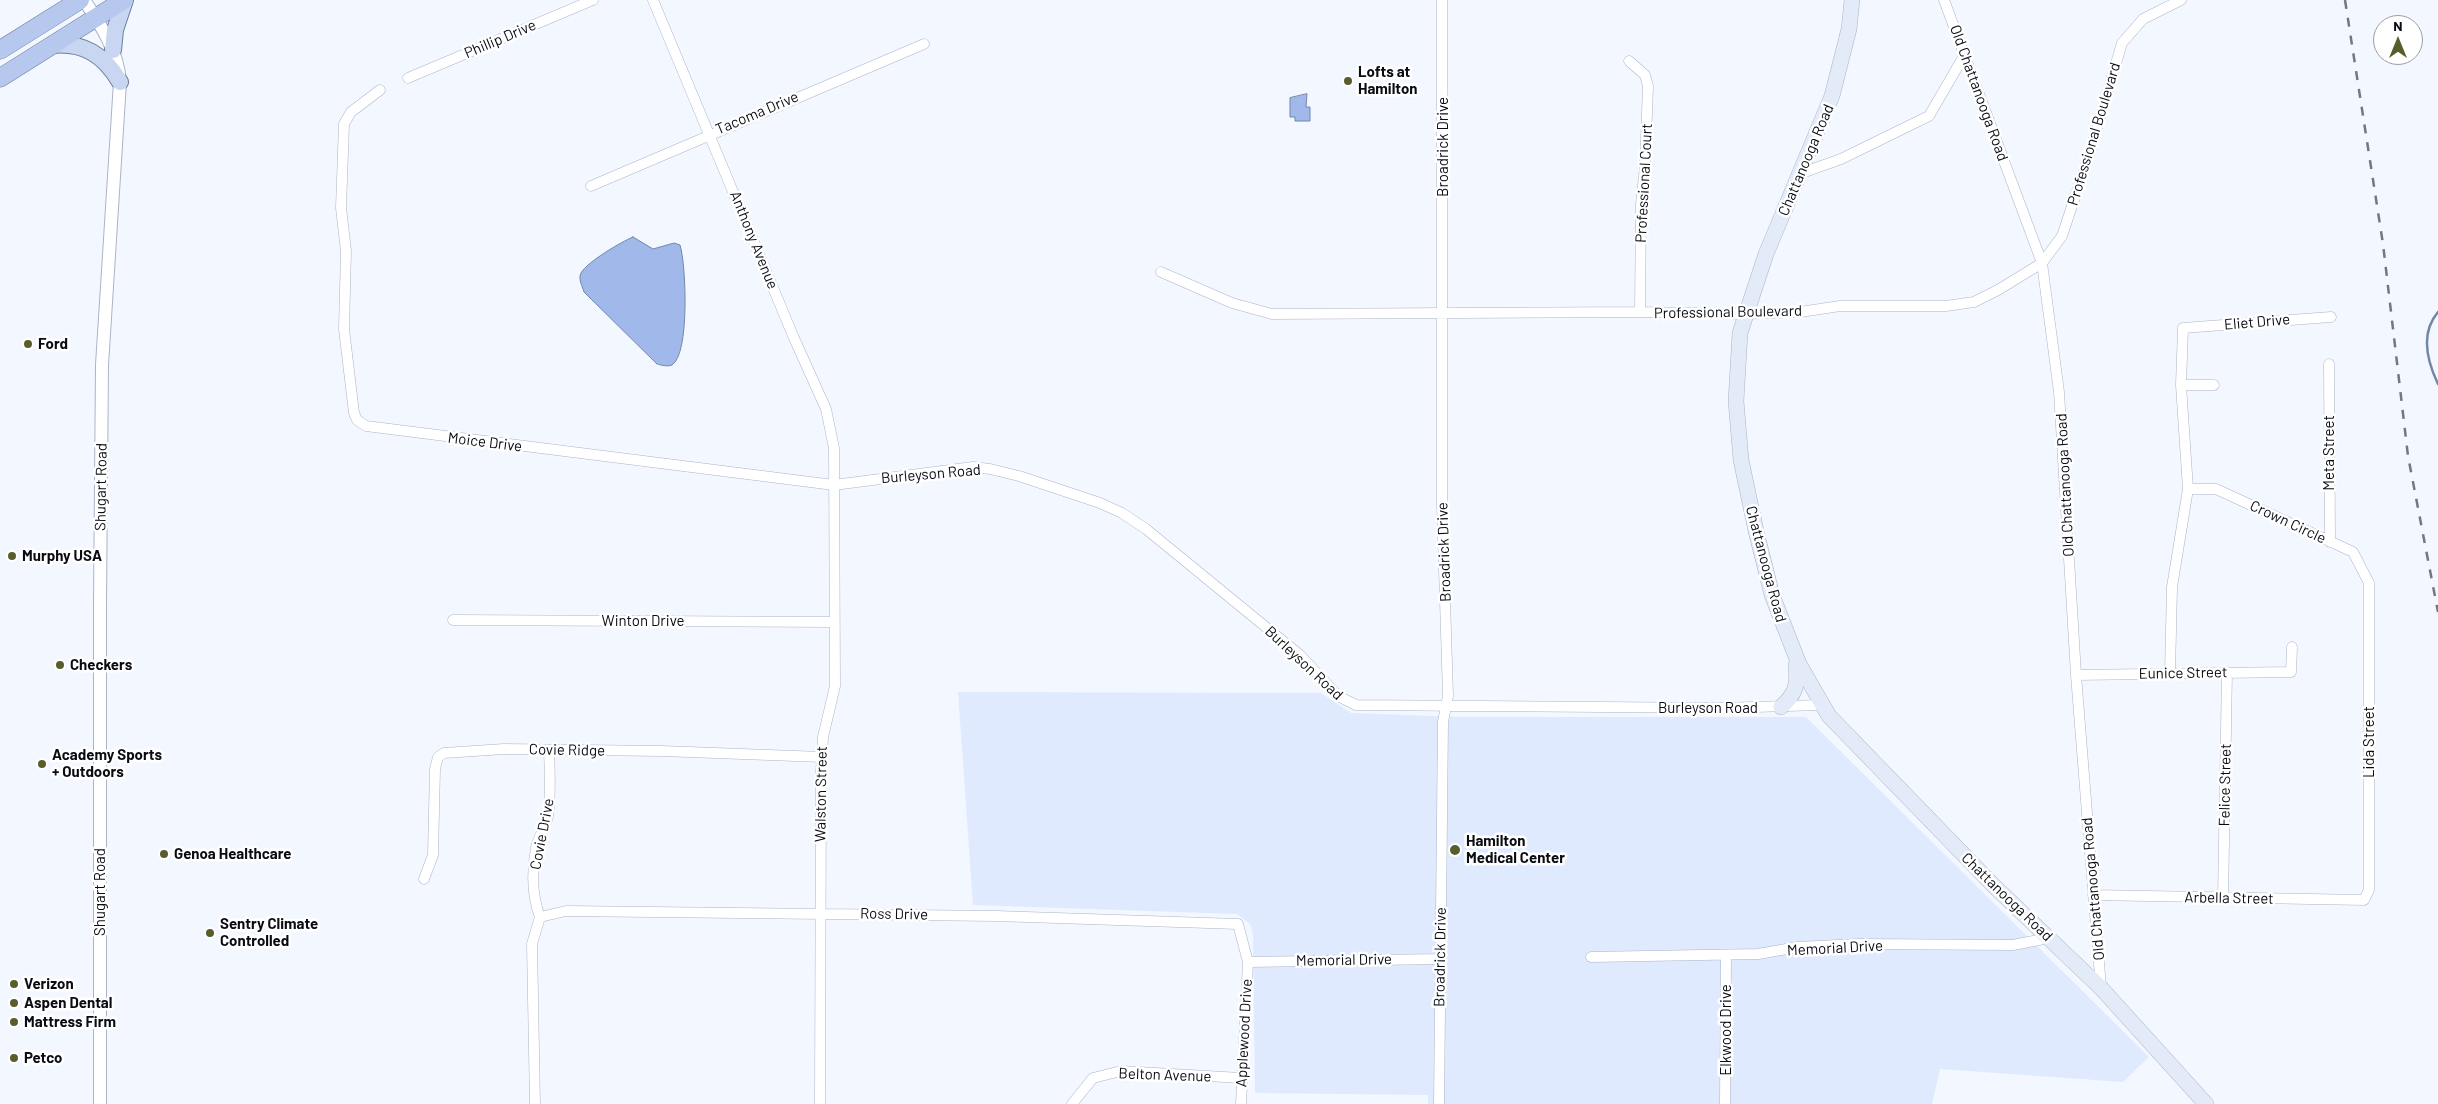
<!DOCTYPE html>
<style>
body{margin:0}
#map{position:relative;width:2438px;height:1104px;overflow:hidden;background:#f3f7ff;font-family:Barlow,sans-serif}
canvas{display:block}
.north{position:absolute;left:2373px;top:15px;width:50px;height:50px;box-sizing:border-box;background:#fff;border:1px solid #9d9ea0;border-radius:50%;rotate:0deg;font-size:14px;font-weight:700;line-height:20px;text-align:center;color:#090c12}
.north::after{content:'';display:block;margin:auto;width:18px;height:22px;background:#585d2b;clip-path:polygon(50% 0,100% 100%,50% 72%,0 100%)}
</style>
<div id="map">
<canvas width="2438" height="1104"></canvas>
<div class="north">N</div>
</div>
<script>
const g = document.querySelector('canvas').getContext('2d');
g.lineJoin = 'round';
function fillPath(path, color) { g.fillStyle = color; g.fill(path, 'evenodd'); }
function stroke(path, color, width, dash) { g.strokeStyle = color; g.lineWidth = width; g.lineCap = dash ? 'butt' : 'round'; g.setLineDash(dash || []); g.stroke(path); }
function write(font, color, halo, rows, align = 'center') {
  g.font = font + ' Barlow,sans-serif'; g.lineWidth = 5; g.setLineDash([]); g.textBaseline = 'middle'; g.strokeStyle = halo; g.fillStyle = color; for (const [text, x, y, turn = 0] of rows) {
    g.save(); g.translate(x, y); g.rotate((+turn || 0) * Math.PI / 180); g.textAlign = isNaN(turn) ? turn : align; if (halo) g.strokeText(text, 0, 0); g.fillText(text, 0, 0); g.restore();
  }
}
const built = new Path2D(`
 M958,692L1321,693L1351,713L1459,717H1806L2149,1057L2123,1082L1940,1069L1932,1104H1428V1095L1255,1093L1253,935L1251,925L1237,914L973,905Z`);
const water = new Path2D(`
 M1307,94L1306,107H1310V121H1295V117H1290V98Z
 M633,237L653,249L674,243L680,245C686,264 690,354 672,365C667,367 661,365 657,364L584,292C582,285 578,279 581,273C587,262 621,242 633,237Z`);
const stream = new Path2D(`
 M2438,312C2420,333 2427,361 2438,384`);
const minor = new Path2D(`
 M653,0L794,338L826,409L834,448L835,686L823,737L821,772L820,1104
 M1944,0L2042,263L2059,392L2076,675L2101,988
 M1629,61L1645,75L1648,86L1645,167L1641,204L1640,312
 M408,78L593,0
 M380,90L351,112L344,124L341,208L346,251L344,329L354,413L357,420L366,426L834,485L973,467L990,469L1019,476L1100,503L1122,513L1146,529L1300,655L1338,696L1356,705L1722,708L1820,705
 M1799,174L1841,159L1929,116L1965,54
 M591,186L924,44
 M1161,272L1232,303L1272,314L1640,312L1745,314L1800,312L1840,306H1946L1974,302L1998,290L2042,263L2062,236L2090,152L2122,43L2143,19L2181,0
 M2329,364L2330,542
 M2181,385H2214
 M453,620L834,622
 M2170,673L2172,587L2188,489L2181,385L2183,328L2331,317
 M2076,675L2291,672L2292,647
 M424,879L433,855L435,769L438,757L444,753L504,749L662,751L822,757
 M2093,895L2364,900L2369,890V583L2353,552L2216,489H2188
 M2223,898L2227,672
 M540,917C532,896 532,870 536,848C538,837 546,827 548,816C551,794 550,772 549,751
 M1591,957L1758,954L1798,947L1859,944L2013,945L2049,938
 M1248,962L1440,959
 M535,1104L532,944L540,917L566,911L996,916L1238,924L1248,962L1241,1104
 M1072,1104L1093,1078L1121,1071L1241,1078
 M1439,1104L1443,722L1448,696L1442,504V0
 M1725,1104L1726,955`);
const tertiary = new Path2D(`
 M84,0C101,25 118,51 120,82L102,365L100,604V1104`);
const secondary = new Path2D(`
 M1852,0L1849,29L1832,96L1766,254L1740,333L1736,401L1741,460L1756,531L1772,595L1799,664L1829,716L1994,886L2101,988L2206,1104
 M1781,707C1796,694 1798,685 1796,665`);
const primary = new Path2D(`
 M52,45C84,42 104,55 120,82
 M113,50L115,30L125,0`);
const trunk = new Path2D(`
 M0,50L80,0
 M0,78L124,0`);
const rail = new Path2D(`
 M2345,0L2383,244L2408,456L2438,612`);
const markers = [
 [1348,81,5,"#585d2b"],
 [28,344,5,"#585d2b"],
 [12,556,5,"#585d2b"],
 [60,665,5,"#585d2b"],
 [42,764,5,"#585d2b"],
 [1455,850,6,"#585d2b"],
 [164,854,5,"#585d2b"],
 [210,933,5,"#585d2b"],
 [14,984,5,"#585d2b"],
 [14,1003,5,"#585d2b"],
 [14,1022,5,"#585d2b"],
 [14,1058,5,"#585d2b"]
];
const streetNames = [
 ["Phillip Drive",500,39,-23],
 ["Old Chattanooga Road",1979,93,70],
 ["Tacoma Drive",757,113,-23],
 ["Professional Boulevard",2094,134,-73],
 ["Broadrick Drive",1443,147,-90],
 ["Chattanooga Road",1806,160,-67],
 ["Professional Court",1644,183,-87],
 ["Anthony Avenue",754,240,68],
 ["Professional Boulevard",1728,312,-1],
 ["Eliet Drive",2257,322,-5],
 ["Moice Drive",485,442,7],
 ["Meta Street",2329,453,-90],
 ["Burleyson Road",931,474,-5],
 ["Old Chattanooga Road",2065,485,-93],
 ["Shugart Road",101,487,-89],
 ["Crown Circle",2288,522,25],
 ["Broadrick Drive",1444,552,-92],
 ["Chattanooga Road",1766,564,75],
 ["Winton Drive",643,621],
 ["Burleyson Road",1304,663,43],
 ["Eunice Street",2183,673,-1],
 ["Burleyson Road",1708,708],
 ["Lida Street",2369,742,-90],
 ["Covie Ridge",567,750,1],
 ["Felice Street",2225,785,-89],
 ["Walston Street",821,794,-89],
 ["Covie Drive",542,834,-79],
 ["Old Chattanooga Road",2093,889,-95],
 ["Shugart Road",100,892,-90],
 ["Chattanooga Road",2007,897,44],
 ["Arbella Street",2229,898,1],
 ["Ross Drive",894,914,1],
 ["Memorial Drive",1835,948,-3],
 ["Broadrick Drive",1440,957,-89],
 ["Memorial Drive",1344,960,-1],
 ["Elkwood Drive",1726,1030,-90],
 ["Applewood Drive",1244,1033,-87],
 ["Belton Avenue",1165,1075,2]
];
const poiNames = [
 ["Lofts at",1358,72],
 ["Hamilton",1358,89],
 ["Ford",38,344],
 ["Murphy USA",22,556],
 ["Checkers",70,665],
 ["Academy Sports",52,755],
 ["+ Outdoors",52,772],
 ["Hamilton",1466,841],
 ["Medical Center",1466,858],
 ["Genoa Healthcare",174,854],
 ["Sentry Climate",220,924],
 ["Controlled",220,941],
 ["Verizon",24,984],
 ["Aspen Dental",24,1003],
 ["Mattress Firm",24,1022],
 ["Petco",24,1058]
];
fillPath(built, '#e0eaff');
fillPath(water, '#a0b9ea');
stroke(water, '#7385a9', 1);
stroke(stream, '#7385a9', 2.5);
stroke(minor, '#abb4c6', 11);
stroke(tertiary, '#abb4c6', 14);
stroke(secondary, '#abb4c6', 16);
stroke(primary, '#6d7e9e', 18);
stroke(trunk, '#6d7e9e', 19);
stroke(minor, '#fff', 10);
stroke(tertiary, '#fff', 12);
stroke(secondary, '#e3ebf8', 15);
stroke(primary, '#c8d6f2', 16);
stroke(trunk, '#b6c8ee', 18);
stroke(rail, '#74777e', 2.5, [9, 9]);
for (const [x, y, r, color] of markers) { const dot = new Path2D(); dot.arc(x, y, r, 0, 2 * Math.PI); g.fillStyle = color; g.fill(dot); stroke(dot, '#fff', 2); }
write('15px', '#090c12', '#fff', streetNames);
write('bold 15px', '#090c12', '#fff', poiNames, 'left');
</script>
